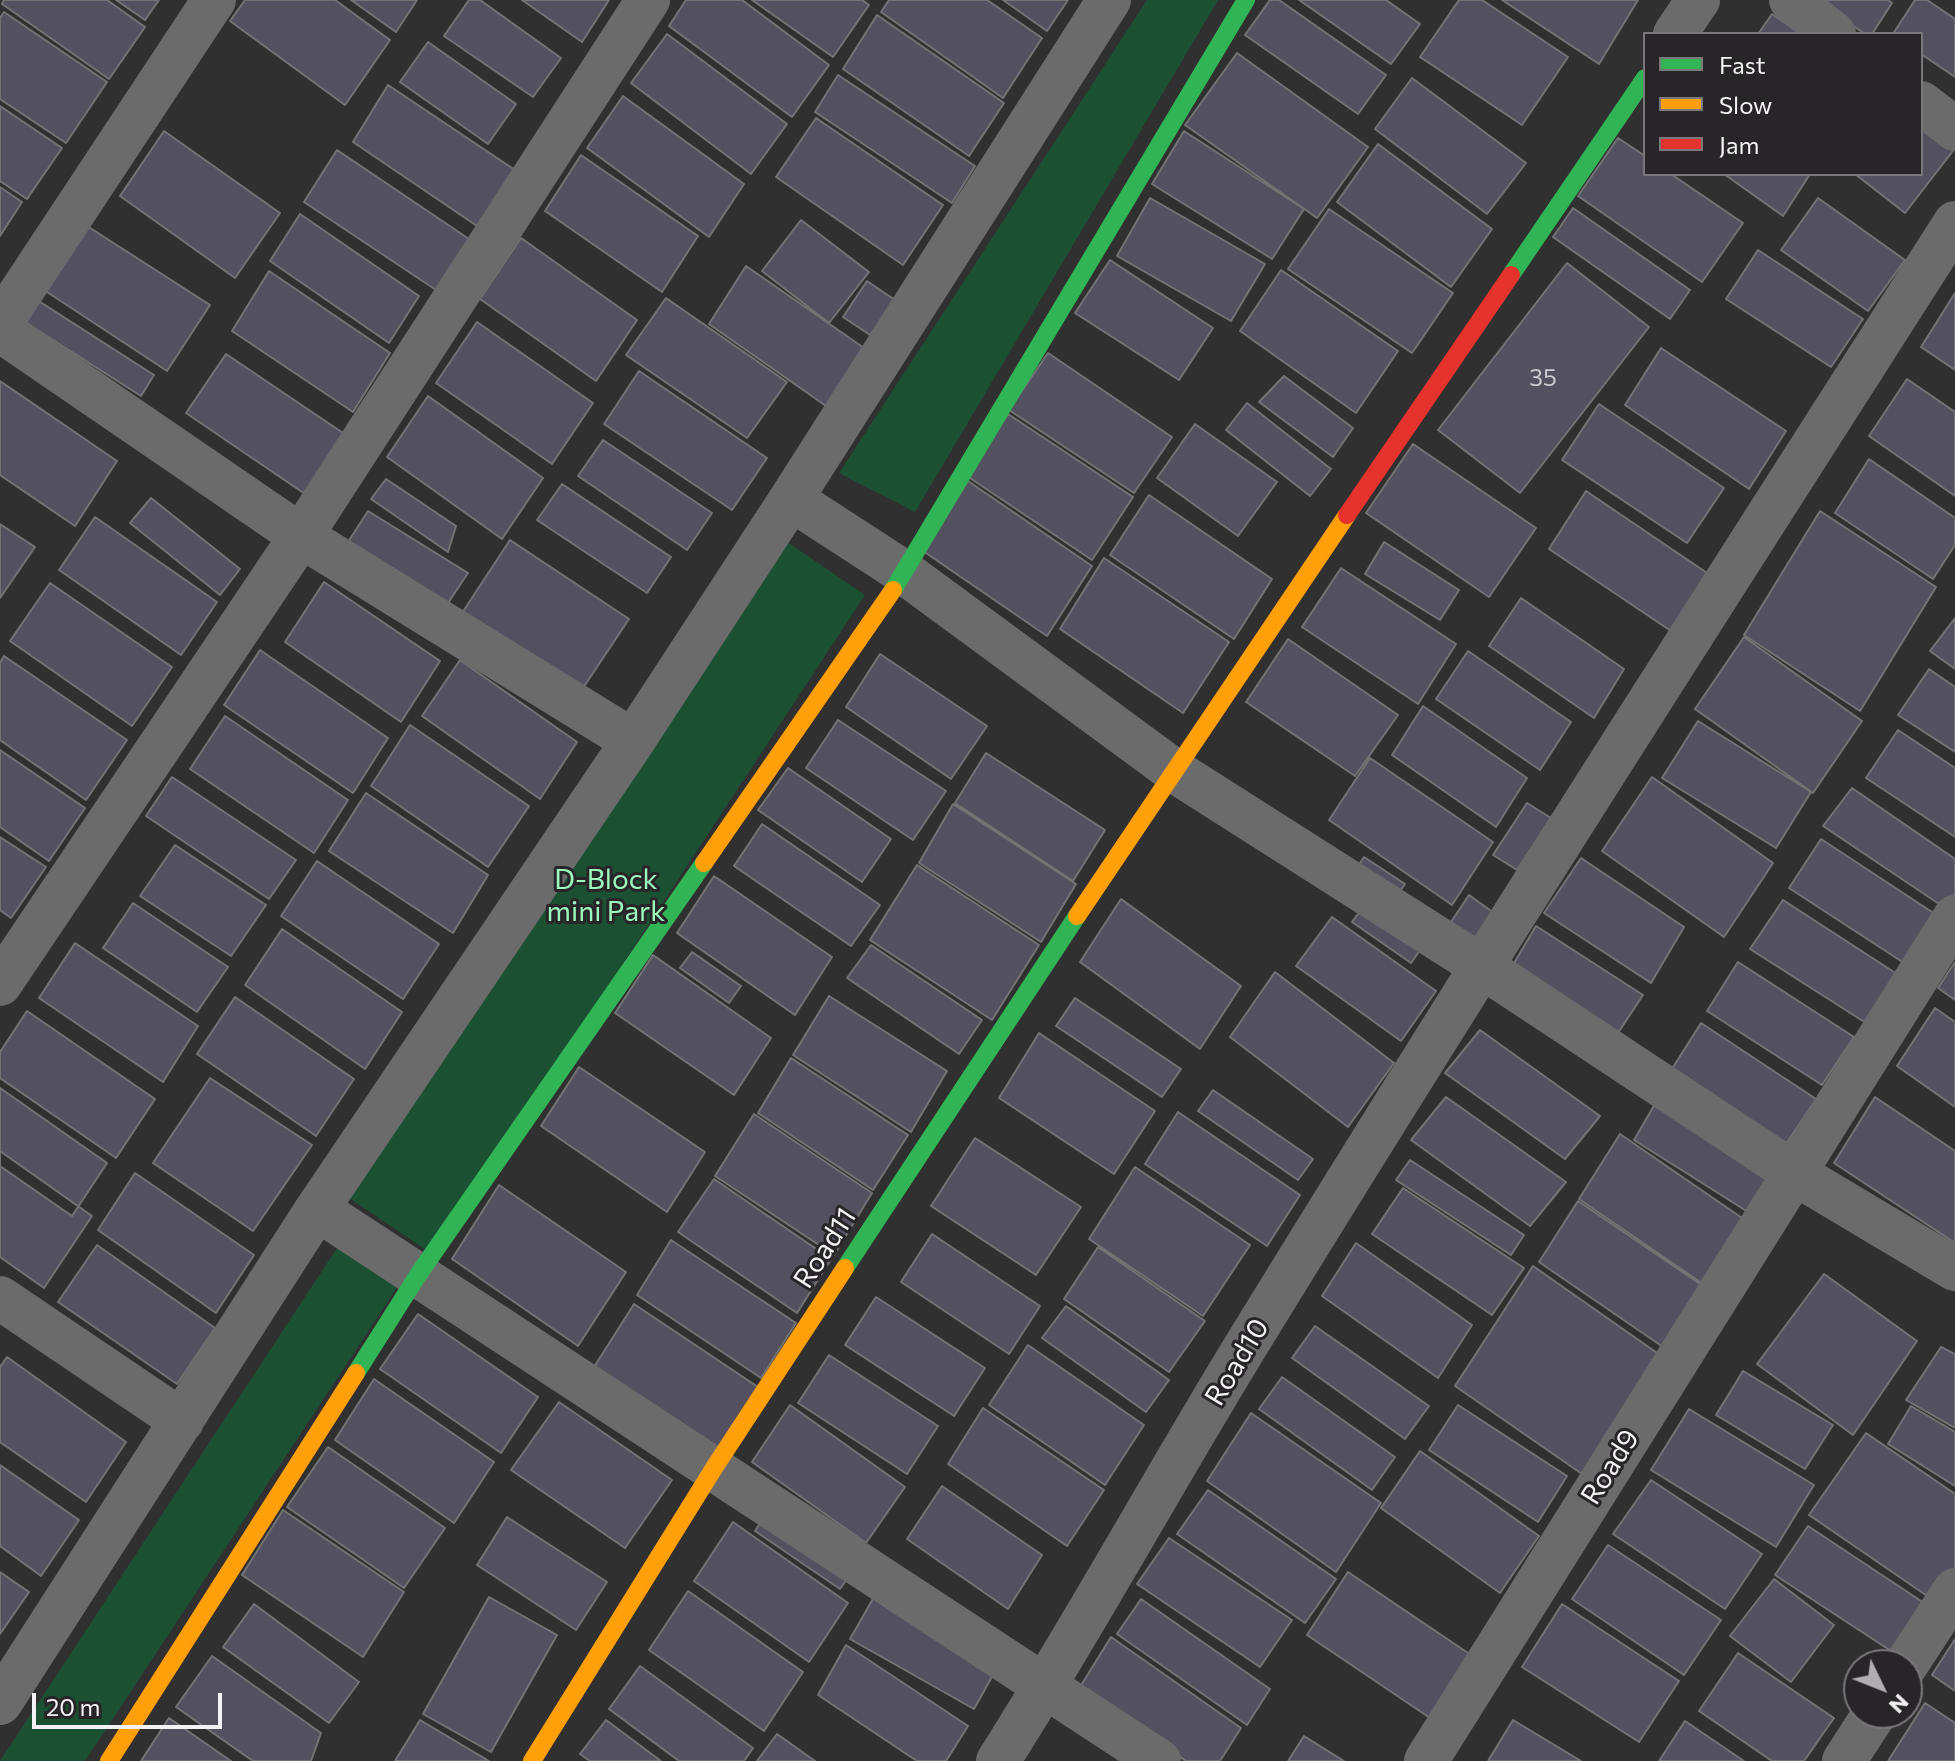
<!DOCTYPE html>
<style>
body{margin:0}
#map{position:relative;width:1955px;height:1761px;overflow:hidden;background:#313031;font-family:Commissioner,sans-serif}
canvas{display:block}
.legend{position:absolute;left:1643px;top:32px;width:280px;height:144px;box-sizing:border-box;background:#272528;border:2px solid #79777a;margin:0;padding:10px 14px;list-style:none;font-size:24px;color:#f4f2f4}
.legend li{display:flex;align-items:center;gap:16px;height:40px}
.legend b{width:40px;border:2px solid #79777a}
.north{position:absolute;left:1843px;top:1649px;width:80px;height:80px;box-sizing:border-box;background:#272528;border:2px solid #79777a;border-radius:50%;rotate:133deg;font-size:22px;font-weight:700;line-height:32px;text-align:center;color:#f4f2f4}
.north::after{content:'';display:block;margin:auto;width:28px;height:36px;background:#b0aeb0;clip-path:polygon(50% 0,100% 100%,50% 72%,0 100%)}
.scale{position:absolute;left:32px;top:1693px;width:190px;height:36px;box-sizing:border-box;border:4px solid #f4f2f4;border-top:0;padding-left:10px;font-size:24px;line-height:28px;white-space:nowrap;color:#f4f2f4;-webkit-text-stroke:6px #272528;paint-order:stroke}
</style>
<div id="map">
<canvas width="1955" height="1761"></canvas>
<ul class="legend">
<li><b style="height:10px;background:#30b455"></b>Fast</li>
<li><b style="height:10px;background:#ff9f0a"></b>Slow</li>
<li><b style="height:10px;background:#e5322d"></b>Jam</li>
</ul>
<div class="north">N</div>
<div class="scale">20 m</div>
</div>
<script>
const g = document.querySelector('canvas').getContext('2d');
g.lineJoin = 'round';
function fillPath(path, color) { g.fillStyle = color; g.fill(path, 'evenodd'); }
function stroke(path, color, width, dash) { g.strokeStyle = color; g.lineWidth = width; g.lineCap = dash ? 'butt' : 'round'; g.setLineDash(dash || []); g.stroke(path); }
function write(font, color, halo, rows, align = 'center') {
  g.font = font + ' Commissioner,sans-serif'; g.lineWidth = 6; g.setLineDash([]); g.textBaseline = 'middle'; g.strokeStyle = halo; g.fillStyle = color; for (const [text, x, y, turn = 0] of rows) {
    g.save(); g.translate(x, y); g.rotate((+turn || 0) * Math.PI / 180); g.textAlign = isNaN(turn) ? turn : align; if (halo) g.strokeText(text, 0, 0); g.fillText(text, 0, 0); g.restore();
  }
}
const green = new Path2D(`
 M1147,0H1218L915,512L839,473Z
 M780,537L865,595L432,1254L346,1196Z
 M343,1239L402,1280L85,1761H0Z`);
const building = new Path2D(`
 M4,0H107L145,27L109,79L2,4Z
 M116,0H159L145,20Z
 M245,0H335L390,40L345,105L230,21Z
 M351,0H417L396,32Z
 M469,0H480L561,58L533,97L444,36Z
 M522,0H609L582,42Z
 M686,0H742L829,65L792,117L669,26Z
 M752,0H862L869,5L833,57Z
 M889,0H987L1042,38L1003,98L881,12Z
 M1003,0H1068L1047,31Z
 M1270,0H1279L1386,75L1358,114L1245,35Z
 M1299,0H1386L1420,24L1391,64Z
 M1459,0H1482L1568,57L1522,125L1420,57Z
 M1502,0H1638L1599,64Z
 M1815,0H1888L1892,3L1872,34H1865Z
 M1915,0H1927L1955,19V77L1921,54V34H1893Z
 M4,12L107,82L66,143L0,99V18Z
 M1772,14L1801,34H1758Z
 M877,15L1004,103L969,156L843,69Z
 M667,34L787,124L751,174L631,83Z
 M428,42L516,104L488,144L400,82Z
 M1237,53L1368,147L1317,218L1185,125Z
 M838,75L975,166L952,203L815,112Z
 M1412,78L1526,163L1487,214L1375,129Z
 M388,85L515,170L480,228L353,142Z
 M623,96L744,184L709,237L587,148Z
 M0,106L62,148L27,199L0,181Z
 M1921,117L1955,148L1905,213L1855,174H1921Z
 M816,118L943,205L903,265L776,177Z
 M164,131L280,213L235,278L120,196Z
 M1184,131L1304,209L1272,259L1152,184Z
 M1618,138L1645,156V174H1671L1743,223L1702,282L1578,196Z
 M1378,144L1492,229L1451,287L1337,202Z
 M337,150L469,239L436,290L304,202Z
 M581,155L698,236L662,292L545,211Z
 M1724,174H1810L1783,216Z
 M0,187L22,202L0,236Z
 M1150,198L1265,264L1231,321L1117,256Z
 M1818,198L1905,260L1868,311L1781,250Z
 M1573,208L1690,290L1670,319L1553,237Z
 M1329,209L1453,293L1412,353L1288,269Z
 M300,214L419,296L389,343L270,261Z
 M801,220L869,272L829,323L762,271Z
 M84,224L210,305L167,371L41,288Z
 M521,238L637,320L596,381L480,299Z
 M1758,250L1863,319L1831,367L1726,299Z
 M1110,260L1213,328L1179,380L1075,313Z
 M1567,263L1649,327L1520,493L1438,430Z
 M746,266L864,348L826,406L709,324Z
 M1281,270L1398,351L1356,413L1240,331Z
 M269,271L390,353L353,412L232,331Z
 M867,281L895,300L870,335L843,317Z
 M1955,293V370L1921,347Z
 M34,298L154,375L141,396L20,319Z
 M666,298L787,382L747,438L626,355Z
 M477,322L593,403L552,464L436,383Z
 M1661,348L1786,431L1749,489L1625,405Z
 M1048,353L1172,437L1134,493L1009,410Z
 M226,354L346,435L305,494L186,413Z
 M639,371L767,458L732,510L604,424Z
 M1284,376L1353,428L1333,457L1259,402Z
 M1907,379L1955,412V496L1869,436Z
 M0,381L117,461L75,526L0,475Z
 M428,396L543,478L502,539L387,457Z
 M1247,403L1331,469L1310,496L1226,430Z
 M1599,404L1724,488L1687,543L1562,460Z
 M1008,414L1133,497L1092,560L967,476Z
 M1195,424L1277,482L1238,536L1157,478Z
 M603,440L712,513L687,550L578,476Z
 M1413,444L1536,528L1489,597L1366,513Z
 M1869,459L1955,518V545L1933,579L1835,513Z
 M386,479L456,526L448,552L371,499Z
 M968,481L1092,566L1047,636L923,551Z
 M562,484L671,557L647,593L537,520Z
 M1586,491L1710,575L1674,633L1549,549Z
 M1149,495L1272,579L1234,639L1110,555Z
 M151,498L240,569L220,595L130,523Z
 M368,511L468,573L448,603L348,542Z
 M1820,511L1936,587L1860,711L1744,635Z
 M95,517L217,602L181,655L59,570Z
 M0,524L35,547L0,598Z
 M510,540L629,619L581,691L462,613Z
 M1384,542L1459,590L1440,620L1365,574Z
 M1104,558L1229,642L1183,713L1060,629Z
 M1341,568L1456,644L1418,704L1302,627Z
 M324,582L440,661L401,722L285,642Z
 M50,583L172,667L132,726L10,641Z
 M1521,598L1624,669L1594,718L1489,646Z
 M1955,618V669L1930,651Z
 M1744,637L1862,721L1813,793L1695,709Z
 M1288,639L1398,715L1355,776L1246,702Z
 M260,650L388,738L353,793L224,705Z
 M1468,651L1571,722L1540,770L1436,699Z
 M880,654L987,726L951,779L846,707Z
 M4,656L127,740L86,800L0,740V663Z
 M460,660L577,742L540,799L422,716Z
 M1929,669L1955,687V752L1898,715Z
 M1423,706L1527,778L1496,827L1392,755Z
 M225,716L348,800L314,853L190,769Z
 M838,720L946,791L913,840L806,768Z
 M1698,721L1811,792L1776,848L1662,778Z
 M410,725L529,806L488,867L371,786Z
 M1898,730L1955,768V837L1866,778Z
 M0,750L85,808L49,861L0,827Z
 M986,753L1105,830L1073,881L955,803Z
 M1370,758L1493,842L1452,905L1329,820Z
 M788,768L891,839L862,882L758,810Z
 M172,777L296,860L269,899L146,816Z
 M1652,777L1773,863L1724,937L1602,851Z
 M1852,788L1955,859V893L1945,908L1823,826Z
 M366,793L488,875L453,933L329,851Z
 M1527,803L1551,818L1517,870L1493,855Z
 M953,804L1076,884L1041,942L919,863Z
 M762,824L880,905L851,946L734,866Z
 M0,837L46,867L11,918L0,910Z
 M1821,839L1935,914L1904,963L1789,888Z
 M175,845L266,905L231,956L140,896Z
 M1364,857L1405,884L1393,901L1353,874Z
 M1581,858L1684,927L1651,983L1544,913Z
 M317,861L439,944L403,999L281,916Z
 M917,865L1039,945L992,1020L870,940Z
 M714,876L832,957L795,1015L677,933Z
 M1469,895L1494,913L1473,942L1449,925Z
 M1121,899L1241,986L1200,1049L1080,962Z
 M1783,900L1897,974L1866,1023L1750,949Z
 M133,903L228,967L197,1012L103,948Z
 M1366,903L1425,943L1411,963L1352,922Z
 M1332,917L1436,991L1401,1041L1296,966Z
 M1536,926L1643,995L1616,1036L1510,970Z
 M282,929L402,1012L365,1069L245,985Z
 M75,943L198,1026L163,1082L39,998Z
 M871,945L982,1020L959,1054L847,978Z
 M692,952L741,986L729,1003L680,968Z
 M653,955L771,1038L734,1095L615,1013Z
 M1738,962L1854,1037L1822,1085L1707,1011Z
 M1955,962V1000L1938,988Z
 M1275,972L1394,1063L1348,1127L1230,1037Z
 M829,996L947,1071L911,1132L793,1055Z
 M235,997L354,1079L316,1136L197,1054Z
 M1075,998L1181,1069L1162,1097L1056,1026Z
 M1935,1008L1955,1022V1107L1897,1066Z
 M27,1011L155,1099L116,1158L0,1078V1052Z
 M1701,1023L1816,1099L1784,1147L1670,1072Z
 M1480,1030L1600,1116L1565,1159L1445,1073Z
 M1039,1033L1155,1111L1114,1174L999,1098Z
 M791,1058L908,1135L873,1190L758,1113Z
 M579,1067L705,1152L667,1212L541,1126Z
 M210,1078L312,1145L253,1231L153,1163Z
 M0,1088L107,1163L72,1216L0,1166Z
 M1213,1090L1313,1159L1298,1180L1198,1111Z
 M1446,1097L1566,1182L1530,1226L1411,1140Z
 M1659,1097L1774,1172L1748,1212L1634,1140Z
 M1875,1097L1955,1151V1243L1834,1163Z
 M1178,1112L1300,1195L1267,1246L1145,1164Z
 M754,1114L872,1193L834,1255L715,1176Z
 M1620,1134L1745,1220L1703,1284L1579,1199Z
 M975,1138L1081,1207L1036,1275L931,1206Z
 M0,1151L92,1216L44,1288L0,1257Z
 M1410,1160L1524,1235L1511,1255L1396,1180Z
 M1135,1167L1250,1245L1203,1316L1089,1239Z
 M135,1173L254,1255L216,1313L98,1230Z
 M714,1179L831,1259L797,1313L678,1232Z
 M499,1185L626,1272L578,1346L452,1259Z
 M1403,1188L1524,1268L1492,1315L1372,1234Z
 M1578,1201L1703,1286L1663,1347L1539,1262Z
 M932,1234L1040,1306L1009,1354L901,1282Z
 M671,1240L796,1323L761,1378L637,1295Z
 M1356,1243L1472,1325L1438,1378L1322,1296Z
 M97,1245L215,1328L177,1384L58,1302Z
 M1098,1247L1205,1321L1169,1372L1064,1299Z
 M1533,1266L1660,1355L1582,1474L1455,1386Z
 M1824,1274L1917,1341L1853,1435L1757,1364Z
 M876,1297L985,1368L954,1416L845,1345Z
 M634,1304L758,1387L714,1458L589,1375Z
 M1066,1306L1169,1380L1146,1412L1042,1338Z
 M418,1314L538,1397L501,1453L380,1369Z
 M1315,1326L1429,1406L1405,1439L1292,1358Z
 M1028,1345L1144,1425L1105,1485L989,1405Z
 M1941,1347L1955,1354V1428L1906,1400Z
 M829,1355L938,1426L907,1474L798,1403Z
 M7,1357L126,1442L86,1502L0,1442V1367Z
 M1743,1371L1833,1425L1805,1469L1716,1415Z
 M1282,1377L1395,1457L1372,1490L1259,1409Z
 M374,1379L494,1462L454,1523L335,1440Z
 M559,1402L672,1480L625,1548L511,1470Z
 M790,1405L905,1487L866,1543L752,1462Z
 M1458,1405L1567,1476L1538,1522L1429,1450Z
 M1911,1406L1955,1432V1486L1888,1444Z
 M983,1408L1104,1490L1067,1546L948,1464Z
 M1689,1409L1814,1485L1776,1547L1651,1470Z
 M1251,1413L1381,1503L1336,1572L1207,1481Z
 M1866,1433L1955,1494V1569L1933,1600L1809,1515Z
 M328,1447L445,1528L404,1588L287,1507Z
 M1420,1451L1539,1536L1500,1593L1381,1508Z
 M0,1465L79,1520L41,1576L0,1546Z
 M1651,1480L1762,1554L1725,1609L1613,1534Z
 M942,1486L1042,1555L1008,1609L907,1539Z
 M1208,1490L1336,1579L1305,1623L1177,1534Z
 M283,1510L404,1592L363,1657L242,1575Z
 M766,1514L852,1572L840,1589L755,1531Z
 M507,1517L607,1582L576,1630L477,1565Z
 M733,1522L848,1603L809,1662L694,1581Z
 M1808,1526L1924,1603L1891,1651L1775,1575Z
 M1169,1538L1292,1620L1260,1667L1137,1584Z
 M1608,1545L1721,1620L1684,1675L1572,1599Z
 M0,1572L29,1592L0,1634Z
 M1348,1572L1477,1659L1436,1722L1307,1635Z
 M1774,1579L1834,1625L1791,1682L1730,1636Z
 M878,1590L998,1666L974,1709L850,1639Z
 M688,1591L803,1672L764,1731L649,1650Z
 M489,1597L557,1635L491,1752L423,1714Z
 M1141,1599L1270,1689L1247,1725L1117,1634Z
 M254,1604L359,1682L329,1723L223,1647Z
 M1562,1604L1679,1681L1639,1742L1522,1667Z
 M1111,1637L1241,1728L1220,1761H1186L1080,1687Z
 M1955,1639V1691L1932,1675Z
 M846,1645L968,1726L946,1761H917L818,1695Z
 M1738,1653L1834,1718L1804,1761H1772L1699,1711Z
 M212,1656L321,1733L311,1761H253L176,1707Z
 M640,1666L753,1748L744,1761H679L609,1709Z
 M1925,1703L1955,1723V1761H1888Z
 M169,1718L231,1761H141Z
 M420,1720L489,1761H395Z
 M606,1720L661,1761H590L580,1754Z
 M1513,1720L1581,1761H1488Z
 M1685,1721L1744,1761H1659Z
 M777,1734L815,1761H757Z
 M1304,1736L1344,1761H1288Z`);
const street = new Path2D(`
 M1791,0L1834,34
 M1675,34L1698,0
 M1921,103L1955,129
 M0,324L214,0
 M0,330L301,536L633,741
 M791,499L905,573L1173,770L1481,966L1794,1173L1955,1269
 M0,984L301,536L648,0
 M317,1209L1159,1761
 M0,1298L182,1421
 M1906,1665L1955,1590
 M0,1703L317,1209L633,741L791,499L1109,0
 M998,1761C1086,1623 1164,1479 1250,1339C1480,964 1718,594 1955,223
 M1426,1761L1955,917
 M1844,1761L1875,1713`);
const fast = new Path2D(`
 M1511,275L1645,78
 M893,590L1246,0
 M845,1268L1077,916
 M356,1373L418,1275L704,863`);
const slow = new Path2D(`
 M704,863L893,590
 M1077,916L1347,515
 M109,1761L356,1373
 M532,1761L714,1468L845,1268`);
const jam = new Path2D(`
 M1347,515L1511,275`);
const numberNames = [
 ["35",1543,378]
];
const parkNames = [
 ["D-Block",606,880],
 ["mini Park",606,912]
];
const streetNames = [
 ["Road11",825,1248,-57],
 ["Road10",1237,1362,-59],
 ["Road9",1610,1467,-58]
];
fillPath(green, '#1b5033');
fillPath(building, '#535160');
stroke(building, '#737374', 2);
stroke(street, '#6c6b6c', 44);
stroke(fast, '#30b455', 18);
stroke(slow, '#ff9f0a', 18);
stroke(jam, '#e5322d', 18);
write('24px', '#cccacf', null, numberNames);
write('28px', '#9efbbe', '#272528', parkNames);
write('28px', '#f4f2f4', '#272528', streetNames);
</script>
